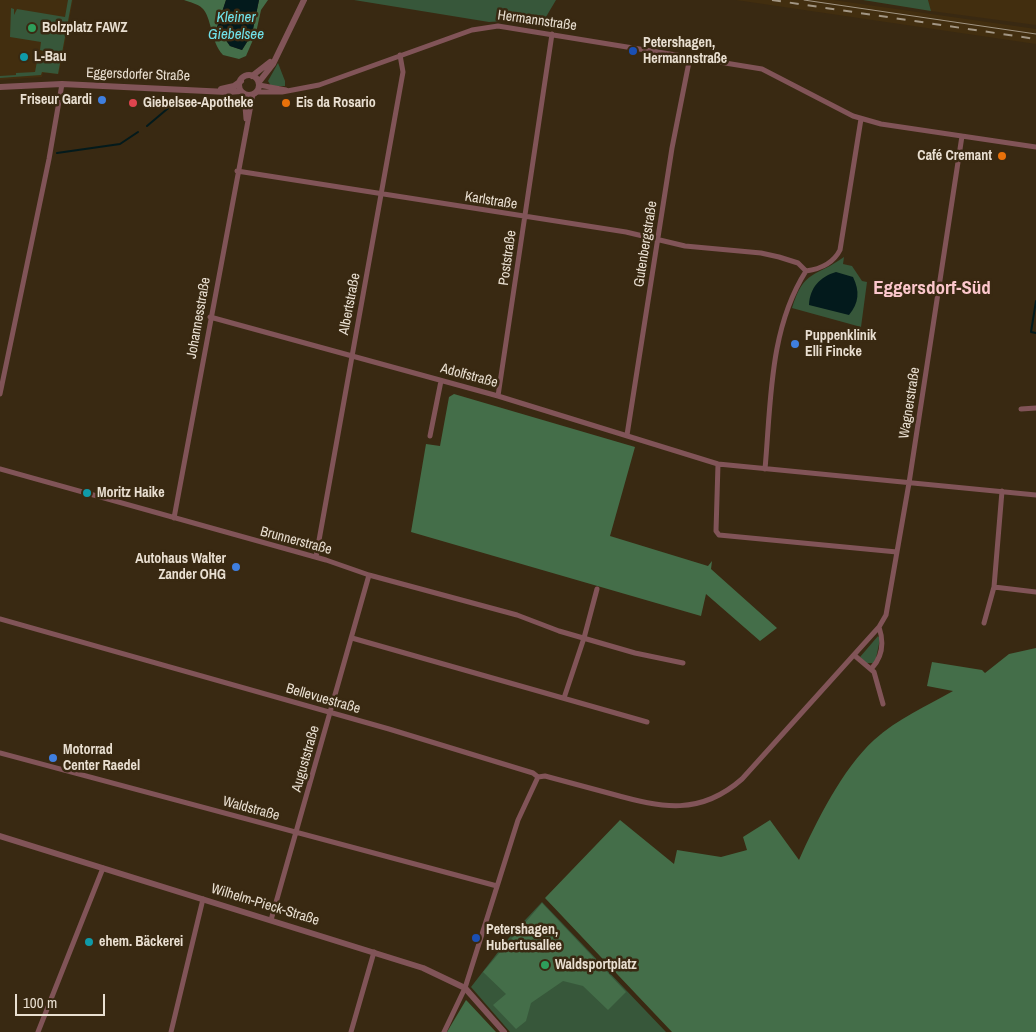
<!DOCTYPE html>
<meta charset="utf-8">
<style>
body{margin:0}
#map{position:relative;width:1036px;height:1032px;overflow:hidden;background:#392912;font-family:"Archivo Narrow",sans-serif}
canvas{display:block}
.scale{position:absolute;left:15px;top:994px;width:90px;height:22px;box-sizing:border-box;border:2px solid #e9dfd1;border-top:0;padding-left:6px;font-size:15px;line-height:18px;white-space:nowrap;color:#e9dfd1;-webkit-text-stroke:4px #392912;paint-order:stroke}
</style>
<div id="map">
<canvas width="1036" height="1032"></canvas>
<div class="scale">100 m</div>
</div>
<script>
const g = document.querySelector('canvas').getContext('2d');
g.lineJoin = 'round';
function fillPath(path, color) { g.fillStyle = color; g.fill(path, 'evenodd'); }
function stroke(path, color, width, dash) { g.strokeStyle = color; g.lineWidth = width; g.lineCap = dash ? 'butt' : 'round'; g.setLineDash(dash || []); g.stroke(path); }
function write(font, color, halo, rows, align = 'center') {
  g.font = font + ' "Archivo Narrow",sans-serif'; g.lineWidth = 5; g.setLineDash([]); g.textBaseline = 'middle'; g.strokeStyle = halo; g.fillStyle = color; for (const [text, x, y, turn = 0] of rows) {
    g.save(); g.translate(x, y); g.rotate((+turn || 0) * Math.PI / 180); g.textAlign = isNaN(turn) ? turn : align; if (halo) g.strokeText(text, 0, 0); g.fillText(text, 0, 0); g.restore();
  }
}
const built = new Path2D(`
 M0,0H73L59,74L43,73L42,77L0,80Z
 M736,0H833L1036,29V44Z
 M928,0H1036V25L931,11Z`);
const green = new Path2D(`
 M68,0H72L58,74L42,72L41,75L0,78V76L16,75V73L35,72L38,56L42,57L44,51L40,50L41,42L10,37L11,8L14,9V15L17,9L65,17Z
 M354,0H556L540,27L504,21L489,22Z
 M863,0H928L931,11Z
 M278,63L285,81V86H271L268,81Z
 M844,257L843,264L852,266L862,281L867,282L861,327L792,308C804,269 815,278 844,257Z
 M878,636L880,639L875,663H865L860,657Z
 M542,902L666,1032H510L471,987L512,934Z`);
const forest = new Path2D(`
 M184,0H226L217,28L230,46L242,50L252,34L259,0H268L261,10L256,33L246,56L239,59L223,55C210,41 212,17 202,8C198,4 189,2 184,0Z
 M454,394L635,447L610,536L708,566L712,561L711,569L777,628L760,641L706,594L701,616L411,532L426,444L440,446L449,397Z
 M1036,648V1032H672L545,898L620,820L674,864L677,850L721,857L747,850L743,837L770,820L799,860C816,822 843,768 874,740C897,719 927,706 953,691L927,686L932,662L982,670L985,673L1009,654Z
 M542,903L626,992L608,1010L583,986L563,981L531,1003L526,1021L516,1029L493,1005L506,994L483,972Z
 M466,1000L468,1002L496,1032H447Z`);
const water = new Path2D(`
 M226,0H259L252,34L242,50L230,46L217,27Z
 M836,272L853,277C860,291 859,303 849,315L809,305C810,287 820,277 836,272Z`);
const stream = new Path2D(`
 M147,126L179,99
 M57,153L120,144L138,132
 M1036,301L1031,332L1036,333`);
const minor = new Path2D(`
 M259,85L286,90
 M257,92H282L319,85L472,30L498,26L762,69L853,116L881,124L1036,147
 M244,93L246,119
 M237,171L626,232L685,246L761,253L779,257L798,263L806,271
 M210,317L498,396L718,464L1036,495
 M0,394L49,159L62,84
 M498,396L552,34
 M1021,409L1036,408
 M627,435L672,148L690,57
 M430,436L441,381
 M718,464L716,531L719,535L897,552
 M0,469L326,560L369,575L517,615L559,631L635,653L683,663
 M765,469C771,403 769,329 806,271C820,269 833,264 840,250L861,119
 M174,518L253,94
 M316,557L403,72L400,55
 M994,587L1036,592
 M0,619L389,729L533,773L538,777
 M984,623L994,587L1002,491
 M352,638L647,722
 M854,655L874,672L883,704
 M872,668C883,656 884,642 879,627
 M564,698L584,638L597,589
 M0,753L497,886
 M538,777L545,776C567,782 589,788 612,794C662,808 700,816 742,779L879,627L886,615L909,483L962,136
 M271,920L369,575
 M38,1032L103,868
 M171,1032L203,899
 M351,1032L374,952
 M444,1032L465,988L518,820L538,777`);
const tertiary = new Path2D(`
 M239 85a10 10 0 1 1 20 0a10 10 0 1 1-20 0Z
 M252,76L270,62
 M259,82L273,64L304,0
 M0,87L62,84L227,92L241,91
 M221,89L234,86L241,81
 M0,836L423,968L465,988L504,1032`);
const tram = new Path2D(`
 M804,0L1036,34`);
const rail = new Path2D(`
 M772,0L1036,39`);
const markers = [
 [32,28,5,"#2e9e5b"],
 [633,51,5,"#1a4fb4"],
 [24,57,5,"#0f9aa8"],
 [102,100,5,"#3f7fe0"],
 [133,103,5,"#e0444e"],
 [286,103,5,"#e8710a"],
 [1002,156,5,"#e8710a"],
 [795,344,5,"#3f7fe0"],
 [87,493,5,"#0f9aa8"],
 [236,567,5,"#3f7fe0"],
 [53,758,5,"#3f7fe0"],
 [476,938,5,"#1a4fb4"],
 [89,942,5,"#0f9aa8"],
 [545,965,5,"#2e9e5b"]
];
const streetNames = [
 ["Hermannstraße",537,21,8],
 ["Eggersdorfer Straße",138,75,2],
 ["Karlstraße",491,201,9],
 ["Gutenbergstraße",646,244,-81],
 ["Poststraße",508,258,-82],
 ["Albertstraße",350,304,-79],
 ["Johannesstraße",199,318,-80],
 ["Adolfstraße",469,376,15],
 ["Wagnerstraße",910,403,-81],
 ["Brunnerstraße",296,541,15],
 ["Bellevuestraße",323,699,16],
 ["Auguststraße",306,759,-74],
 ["Waldstraße",251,809,15],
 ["Wilhelm-Pieck-Straße",265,905,17]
];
const poiNames = [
 ["Bolzplatz FAWZ",42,28],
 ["Petershagen,",643,43],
 ["Hermannstraße",643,59],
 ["L-Bau",34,57],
 ["Friseur Gardi",92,100,"right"],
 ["Giebelsee-Apotheke",143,103],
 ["Eis da Rosario",296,103],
 ["Café Cremant",992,156,"right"],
 ["Puppenklinik",805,336],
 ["Elli Fincke",805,352],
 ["Moritz Haike",97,493],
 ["Autohaus Walter",226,559,"right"],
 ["Zander OHG",226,575,"right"],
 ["Motorrad",63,750],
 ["Center Raedel",63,766],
 ["Petershagen,",486,930],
 ["Hubertusallee",486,946],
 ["ehem. Bäckerei",99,942],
 ["Waldsportplatz",555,965]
];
const waterNames = [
 ["Kleiner",236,18],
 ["Giebelsee",236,35]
];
const districtNames = [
 ["Eggersdorf-Süd",932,289]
];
fillPath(built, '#422e0f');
fillPath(green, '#37573a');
fillPath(forest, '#446e49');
fillPath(water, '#031a1c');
stroke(stream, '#031a1c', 2);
stroke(minor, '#815458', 5);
stroke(tertiary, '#815458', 6);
stroke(tram, '#a29684', 1);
stroke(rail, '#a29684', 2, [9, 9]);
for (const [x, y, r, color] of markers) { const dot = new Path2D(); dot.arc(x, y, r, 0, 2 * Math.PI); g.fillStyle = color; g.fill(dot); stroke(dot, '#392912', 2); }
write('14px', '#e9dfd1', '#392912', streetNames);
write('bold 14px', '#e9dfd1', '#392912', poiNames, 'left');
write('italic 15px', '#70e3eb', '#392912', waterNames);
write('bold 19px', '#fcc7cc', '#392912', districtNames);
</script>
